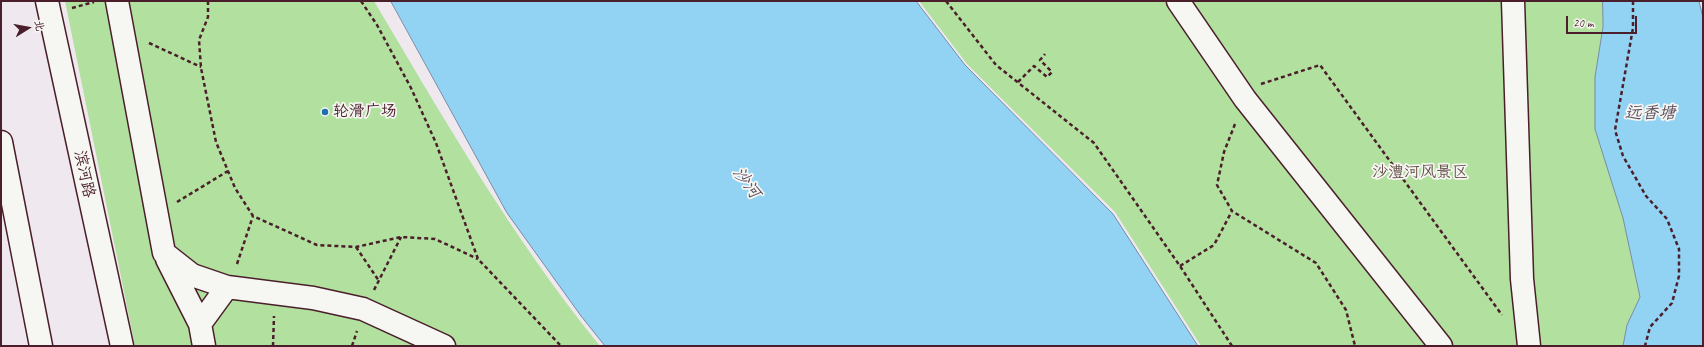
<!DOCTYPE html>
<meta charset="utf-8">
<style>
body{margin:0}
#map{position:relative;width:1704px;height:347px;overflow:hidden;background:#efe9ef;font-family:Caveat,"LXGW WenKai TC",sans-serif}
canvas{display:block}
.frame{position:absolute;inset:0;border:2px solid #4a1f2b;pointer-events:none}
.north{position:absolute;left:8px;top:8px;width:40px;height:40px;-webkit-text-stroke:3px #f6f6f2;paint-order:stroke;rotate:79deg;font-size:11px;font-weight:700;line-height:16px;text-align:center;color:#4a1f2b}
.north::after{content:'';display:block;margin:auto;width:14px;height:18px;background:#4a1f2b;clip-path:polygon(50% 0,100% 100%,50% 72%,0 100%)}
.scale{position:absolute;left:1566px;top:16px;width:71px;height:18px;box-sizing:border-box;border:2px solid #4a1f2b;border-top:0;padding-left:5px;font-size:12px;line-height:14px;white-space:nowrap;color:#4a1f2b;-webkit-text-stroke:3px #f6f6f2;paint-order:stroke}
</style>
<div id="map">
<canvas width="1704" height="347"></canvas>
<div class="frame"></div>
<div class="north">北</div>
<div class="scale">20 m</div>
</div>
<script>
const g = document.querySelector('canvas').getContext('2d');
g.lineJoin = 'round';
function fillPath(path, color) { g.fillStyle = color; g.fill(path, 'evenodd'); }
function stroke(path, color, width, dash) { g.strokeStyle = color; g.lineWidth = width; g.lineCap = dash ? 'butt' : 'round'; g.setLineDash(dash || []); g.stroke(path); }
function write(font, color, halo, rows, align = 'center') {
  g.font = font + ' Caveat,"LXGW WenKai TC",sans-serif'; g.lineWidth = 3.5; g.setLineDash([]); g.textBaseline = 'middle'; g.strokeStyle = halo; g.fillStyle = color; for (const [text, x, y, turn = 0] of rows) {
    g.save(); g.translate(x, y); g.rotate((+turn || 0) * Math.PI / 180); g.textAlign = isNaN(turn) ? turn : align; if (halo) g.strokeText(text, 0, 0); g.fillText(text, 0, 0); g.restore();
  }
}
const green = new Path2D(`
 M65,1H374C444,119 513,239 600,346H135Z
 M919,1H1603V27L1595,77V129L1623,218L1640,297L1627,325L1623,346H1201L1115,212L967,64Z`);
const water = new Path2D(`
 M391,1H916L965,65L1113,214L1198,346H605L581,316L507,213Z
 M1603,1H1699L1703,18V346H1623L1627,325L1640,297L1623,218L1595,129V77L1603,27Z`);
const path = new Path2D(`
 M208,1V17L199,40L201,68L216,142L235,188L253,216L317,245L356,247L401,237L435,239L478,259
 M361,1L377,25L411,88L436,143L478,259L561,346
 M946,1L996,65L1094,143L1180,266L1232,346
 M1633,1V28L1615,130L1623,156L1646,196L1667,219L1679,249V276L1672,303L1650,327L1645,346
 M72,8L94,2
 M149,43L201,67
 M1018,82L1034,66L1047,77L1052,72L1040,60L1045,54
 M1261,84L1320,65L1502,315
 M1235,124L1224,152L1217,185L1232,211L1316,263L1346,310L1355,346
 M177,202L228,171
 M356,247L379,281
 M237,264L253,216
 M1180,266L1214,245L1232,211
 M374,290L401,237
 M273,346L274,316
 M352,346L357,331`);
const street = new Path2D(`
 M117,1L164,253L192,275L227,287L313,298L363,309L444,346
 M1178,1L1245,99L1441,346
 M1513,1L1522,279L1529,346
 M1,142L41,346
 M167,259L200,324
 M204,346L200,324L227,287`);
const secondary = new Path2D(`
 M47,1L122,346`);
const markers = [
 [325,112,4,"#1f6fb2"]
];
const poiNames = [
 ["轮滑广场",333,112]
];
const parkNames = [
 ["沙澧河风景区",1420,173]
];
const streetNames = [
 ["滨河路",84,174,78]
];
const waterNames = [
 ["远香塘",1650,114],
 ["沙河",746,183,53]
];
fillPath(green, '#b2e09f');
fillPath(water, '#92d3f4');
stroke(water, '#758ba4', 1);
stroke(street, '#4a1f2b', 25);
stroke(secondary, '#4a1f2b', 25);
stroke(path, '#4a1f2b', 2.5, [4, 3]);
stroke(street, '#f6f6f2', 22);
stroke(secondary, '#f6f6f2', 22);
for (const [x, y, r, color] of markers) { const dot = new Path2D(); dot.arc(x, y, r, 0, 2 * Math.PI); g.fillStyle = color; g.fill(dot); stroke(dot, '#f6f6f2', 1.5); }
write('16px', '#4a1f2b', '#f6f6f2', poiNames, 'left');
write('16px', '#644f48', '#f6f6f2', parkNames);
write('16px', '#4a1f2b', '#f6f6f2', streetNames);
write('italic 17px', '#5c4c5d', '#f6f6f2', waterNames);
</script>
